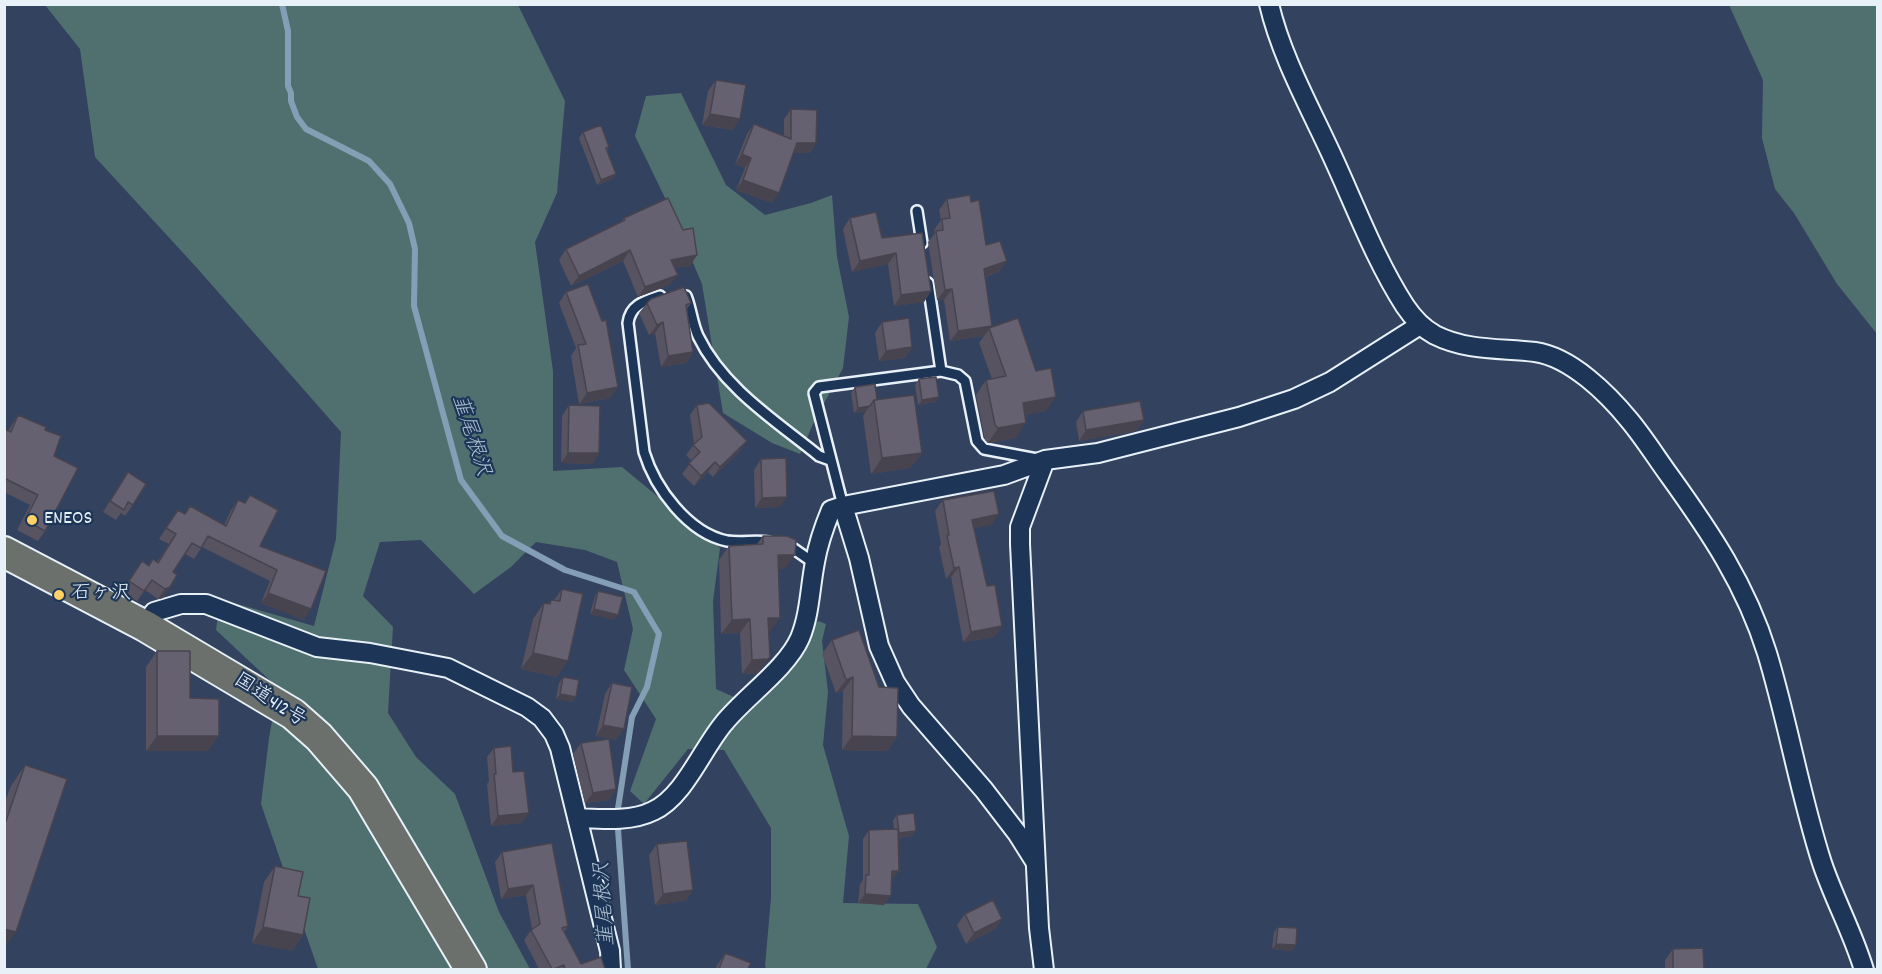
<!DOCTYPE html>
<meta charset="utf-8">
<style>
body{margin:0}
#map{position:relative;width:1882px;height:974px;overflow:hidden;background:#33425f;font-family:Dekko,sans-serif}
canvas{display:block}
.frame{position:absolute;inset:0;border:6px solid #e8f1f8;pointer-events:none}
</style>
<div id="map">
<canvas width="1882" height="974"></canvas>
<div class="frame"></div>
</div>
<script>
const g = document.querySelector('canvas').getContext('2d');
g.lineJoin = 'round';
function fillPath(path, color) { g.fillStyle = color; g.fill(path, 'evenodd'); }
function stroke(path, color, width, dash) { g.strokeStyle = color; g.lineWidth = width; g.lineCap = dash ? 'butt' : 'round'; g.setLineDash(dash || []); g.stroke(path); }
function write(font, color, halo, rows, align = 'center') {
  g.font = font + ' Dekko,"Klee One",sans-serif'; g.lineWidth = 4.5; g.setLineDash([]); g.textBaseline = 'middle'; g.strokeStyle = halo; g.fillStyle = color; for (const [text, x, y, turn = 0] of rows) {
    g.save(); g.translate(x, y); g.rotate((+turn || 0) * Math.PI / 180); g.textAlign = isNaN(turn) ? turn : align; if (halo) g.strokeText(text, 0, 0); g.fillText(text, 0, 0); g.restore();
  }
}
const green = new Path2D(`
 M45,5H518L565,101L557,193L535,242L553,371V471L622,467L720,548L713,601L716,689L754,706L818,621L826,624L822,641L828,692L823,745L849,836L843,903L918,904L937,947L926,969H766L765,966L771,898V828L724,750L688,749L644,804L630,791L656,719L624,670L633,629L617,562L585,550L536,542L511,567L474,594L421,540L380,542L363,596L393,627L388,713L416,757L455,794L499,912L530,969H318L261,804L269,738L278,688L216,630L220,599L314,626L336,539L341,432L197,268L95,157L80,49Z
 M1729,5H1877V334L1837,284L1794,213L1775,189L1762,138L1763,80Z
 M681,93L726,185L765,215L811,203L832,195L837,257L849,317L843,368L813,424L800,454L772,443L723,413L702,284L668,204L635,136L646,96Z`);
const stream = new Path2D(`
 M282,4L288,31V86L291,93V101L297,117L306,129L369,161L390,184L409,223L415,249L414,306L461,480L502,536L565,570L634,592L659,634L647,687L632,717L617,815L628,970`);
const service = new Path2D(`
 M917,211L922,243
 M660,296C645,301 630,305 628,323L644,452C655,488 688,533 727,541C741,543 755,540 769,542
 M686,296C691,308 692,323 698,336C723,388 776,421 819,456L830,460
 M941,371L958,375L965,381L977,441L984,449L1037,459
 M843,506L814,393L819,387L941,371L928,283
 M786,546L794,549L814,563`);
const minor = new Path2D(`
 M1269,4C1282,59 1311,109 1334,160C1356,208 1376,261 1405,306C1413,318 1422,328 1435,335C1467,351 1500,348 1535,352C1571,357 1608,394 1630,421C1644,438 1656,457 1669,475C1710,532 1746,585 1767,653C1788,722 1800,795 1822,863C1834,899 1853,933 1864,970
 M843,506L859,558L879,646L895,682L911,706L984,790L1017,833L1034,860
 M145,626L154,612L181,604H206L317,647L370,653L448,668L527,707L542,718L554,734L560,748L610,951L611,970
 M577,818C601,819 631,822 653,811C684,797 702,749 724,723C745,697 787,668 800,638C810,614 810,587 815,562C818,544 824,527 831,510L843,506L1004,475L1045,460L1098,453L1239,417L1294,399L1330,382L1420,325
 M1044,970L1039,928L1020,544V527L1045,460`);
const trunk = new Path2D(`
 M4,552L145,626L293,714L319,737L363,788L471,970`);
const wall = new Path2D(`
 M716,80L733,130L702,125L708,91Z
 M791,109L816,143L810,153H794L772,203L736,190L745,168L735,164L747,134L754,124L784,137V119Z
 M583,132L609,147L607,150L616,174L613,179L597,185L579,138Z
 M947,199L971,202L986,245L999,272L985,277L992,326L990,328L1046,411L1025,415L1016,438L988,443L985,440L976,395L986,380L992,379L979,343L984,336L950,341L944,300H937L928,242L935,233L934,230L941,220L939,210Z
 M624,218L683,230L697,255L690,266L675,268L670,285L638,297L623,261L571,286L559,260L566,249L621,222Z
 M850,218L882,238L931,291L924,302L894,306L888,264L852,272L843,229Z
 M566,292L618,387L610,398L579,404L571,356L576,348L559,303Z
 M647,303H691L687,309L693,352L686,363L661,367L655,333L649,335L639,313Z
 M882,322L912,347L905,358L879,361L875,333Z
 M919,379L939,397L935,402L918,405L915,385Z
 M855,387L877,400L922,453L910,468L871,474L863,416L866,411L854,413L851,393Z
 M569,405L599,453L592,464L561,463L562,416Z
 M697,405L740,451L713,477L708,472L694,486L682,474L692,461L686,455L694,444L690,415Z
 M1083,411L1144,420L1136,431L1079,441L1076,422Z
 M18,415L45,430L54,456L45,531L38,541L17,530L30,505L4,492V430L8,431L11,426Z
 M761,459L780,507L755,508L754,470Z
 M128,472L133,505L125,516L121,513L116,520L103,512Z
 M250,495L260,546L326,571L304,620L261,603L270,581L202,547L194,559L185,554L173,572L163,598L158,599L145,590L137,601L122,591L142,561L148,565L157,562L169,544L159,539L178,510L185,514L190,506L224,525L231,510L238,500L244,503Z
 M943,500L991,525L974,528L995,637L963,642L951,577L946,579L939,547L941,544L935,511Z
 M763,536L785,569H778L770,632H769L760,671L758,673L742,674L740,633L721,634L719,560L729,546L757,544Z
 M562,589L557,677L521,669L533,619L544,603L548,604L551,600H554Z
 M598,591L614,620L590,614L595,596Z
 M832,640L897,737L887,751L842,750L843,691L836,693L822,654Z
 M157,651L190,698L208,751H146V667Z
 M563,677L573,702L556,699L559,683Z
 M612,683L616,740L596,736L605,694Z
 M581,743L616,789L609,800L585,803L573,754Z
 M494,748L513,772L522,823L491,826L487,784L489,781L487,757Z
 M25,765L4,948V804L11,786Z
 M897,815L916,831L912,836L898,838L892,880L884,905L858,903L860,884L863,880V839L869,830L894,829L893,820Z
 M552,843L568,926L564,932L581,964L605,969H539L524,940L532,929L526,895L501,899L495,862L502,852Z
 M657,844L693,890L685,901L655,905L649,855Z
 M275,866L298,896L303,935L292,951L252,943L264,882Z
 M965,914L1002,919L995,929L966,944L957,925Z
 M1278,927L1296,945L1292,951L1272,949L1274,932Z
 M1673,949L1704,969H1665V960Z
 M725,953L748,969H715L718,964Z`);
const shadedWall = new Path2D(`
 M710,114L740,119L733,130L702,125Z
 M797,143H816L810,153H790Z
 M742,154L751,158L745,168L735,164Z
 M616,174L613,179L597,185L601,180Z
 M743,180L779,193L772,203L736,190Z
 M630,250L623,261L571,286L579,276Z
 M896,253L888,264L852,272L860,261Z
 M697,255L690,266L664,270L671,260Z
 M1007,261L999,272L976,279L984,269Z
 M678,275L670,285L638,297L645,287Z
 M952,289L944,300H937L945,290Z
 M931,291L924,302L894,306L901,295Z
 M663,322L655,333L649,335L657,325Z
 M992,326L984,336L950,341L958,331Z
 M912,347L905,358L879,361L886,351Z
 M693,352L686,363L661,367L668,356Z
 M618,387L610,398L579,404L587,393Z
 M939,397L935,402L918,405L922,400Z
 M1056,397L1046,411L1013,417L1023,403Z
 M870,406L866,411L854,413L858,408Z
 M1144,420L1136,431L1079,441L1086,430Z
 M1026,423L1016,438L988,443L998,428Z
 M747,441L740,451L713,477L720,467Z
 M568,453H599L592,464L561,463Z
 M922,453L910,468L871,474L882,458Z
 M715,462L708,472L694,486L701,476Z
 M787,497L780,507L755,508L762,498Z
 M999,514L991,525L965,530L972,520Z
 M778,555H795L785,569H768Z
 M959,567L951,577L946,579L954,568Z
 M170,587L163,598L158,599L165,589Z
 M268,593L311,609L304,620L261,603Z
 M594,609L618,615L614,620L590,614Z
 M768,618H780L770,632L758,633Z
 M750,619L740,633L721,634L732,620Z
 M1002,626L995,637L963,642L971,632Z
 M533,653L568,661L557,677L521,669Z
 M770,657L758,673L742,674L752,660Z
 M853,677L843,691L836,693L846,680Z
 M560,694L576,697L573,702L556,699Z
 M603,725L624,729L616,740L596,736Z
 M157,736H219L208,751H146Z
 M852,736L897,737L887,751L842,750Z
 M616,789L609,800L585,803L593,793Z
 M529,813L522,823L491,826L498,816Z
 M916,831L912,836L895,838L899,833Z
 M892,871H899L892,880H886Z
 M533,885L526,895L501,899L508,889Z
 M693,890L685,901L655,905L663,894Z
 M865,894L891,896L884,905L858,903Z
 M1002,919L995,929L966,944L974,933Z
 M263,927L303,935L292,951L252,943Z
 M4,929L16,932L4,948Z
 M1276,944L1296,945L1292,951L1272,949Z`);
const building = new Path2D(`
 M716,80L746,85L740,119L710,114Z
 M791,109L817,110L816,143H797L779,193L743,180L751,158L742,154L754,124L791,139Z
 M601,125L609,147L606,148L616,174L601,180L583,132Z
 M970,195L971,202L979,200L986,245L1000,241L1007,261L984,269L992,326L958,331L952,289L945,290L936,231L943,230L942,219L950,218L947,199Z
 M668,198L683,230L693,228L697,255L671,260L678,275L645,287L630,250L579,276L566,249L625,220L624,218Z
 M876,212L882,238L922,233L931,291L901,295L896,253L860,261L850,218Z
 M588,284L602,321L606,320L618,387L587,393L578,345L586,344L566,292Z
 M684,287L691,303L686,305L693,352L668,356L663,322L657,325L647,303L651,299Z
 M909,318L912,347L886,351L882,322Z
 M1018,318L1036,371L1051,368L1056,397L1023,403L1026,423L998,428L995,425L986,380L1006,376L989,328Z
 M936,377L939,397L922,400L919,379Z
 M875,384L877,400H874L870,406L858,408L855,387Z
 M914,395L922,453L882,458L874,400Z
 M1140,401L1144,420L1086,430L1083,411Z
 M709,403L747,441L720,467L715,462L701,476L689,463L700,452L693,445L702,437L697,405Z
 M569,405L600,406L599,453H568Z
 M18,415L46,427L45,430L61,436L54,456L78,468L45,531L25,520L38,495L4,478V429L11,432Z
 M786,458L787,497L762,498L761,459Z
 M128,472L146,484L133,505L128,502L124,510L110,501Z
 M994,491L999,514L972,520L987,586L995,585L1002,626L971,632L959,567L954,568L947,536L949,535L943,500Z
 M250,495L278,510L260,546L326,571L311,609L268,593L277,570L208,536L201,548L192,543L173,572L177,575L170,587L165,589L152,580L144,591L129,581L142,561L149,566L153,559L158,563L176,534L166,528L178,510L185,514L190,506L226,526L238,500L245,503Z
 M763,536H787L796,540L795,555H778L780,618H768L770,657L768,659L752,660L750,619L732,620L729,546L763,544Z
 M562,589L583,594L568,661L533,653L544,603L550,604L551,600L560,601Z
 M598,591L623,597L618,615L594,609Z
 M859,630L879,687L898,688L897,737L852,736L853,677L846,680L832,640Z
 M157,651H190V698L219,699V736H157Z
 M563,677L579,680L576,697L560,694Z
 M612,683L632,687L624,729L603,725Z
 M609,739L616,789L593,793L581,743Z
 M511,746L513,772L524,771L529,813L498,816L494,774H496L494,748Z
 M25,765L67,779L16,932L4,929V827Z
 M914,813L916,831L899,833L897,815Z
 M898,829L899,871H892L891,896L865,894L866,875H869V830Z
 M687,841L693,890L663,894L657,844Z
 M552,843L568,926L562,928L581,964L601,957L605,969H565L564,965L554,969H552L531,930L540,924L533,885L508,889L502,852Z
 M275,866L303,872L298,896L310,898L303,935L263,927Z
 M993,900L1002,919L974,933L965,914Z
 M1278,927L1297,928L1296,945L1276,944Z
 M1703,948L1704,969H1673V949Z
 M725,953L751,963L748,969H719Z`);
const markers = [
 [32,520,6,"#ffd166"],
 [59,595,6,"#ffd166"]
];
const poiNames = [
 ["ENEOS",44,520],
 ["石ヶ沢",71,595]
];
const streetNames = [
 ["国道412号",269,702,33]
];
const waterNames = [
 ["韮尾根沢",469,436,72],
 ["韮尾根沢",607,904,-94]
];
fillPath(green, '#507070');
stroke(stream, '#849eb5', 6);
stroke(service, '#e8f1f8', 14);
stroke(minor, '#e8f1f8', 22);
stroke(trunk, '#e8f1f8', 34);
stroke(service, '#1d3557', 9);
stroke(minor, '#1d3557', 18);
stroke(trunk, '#6c706d', 30);
fillPath(wall, '#575361');
fillPath(shadedWall, '#47444f');
fillPath(building, '#656171');
stroke(building, '#47444f', 1.5);
for (const [x, y, r, color] of markers) { const dot = new Path2D(); dot.arc(x, y, r, 0, 2 * Math.PI); g.fillStyle = color; g.fill(dot); stroke(dot, '#1d3557', 2); }
write('20px', '#e8f1f8', '#1d3557', poiNames, 'left');
write('20px', '#e8f1f8', '#1d3557', streetNames);
write('italic 21px', '#aec1d1', '#1d3557', waterNames);
</script>
